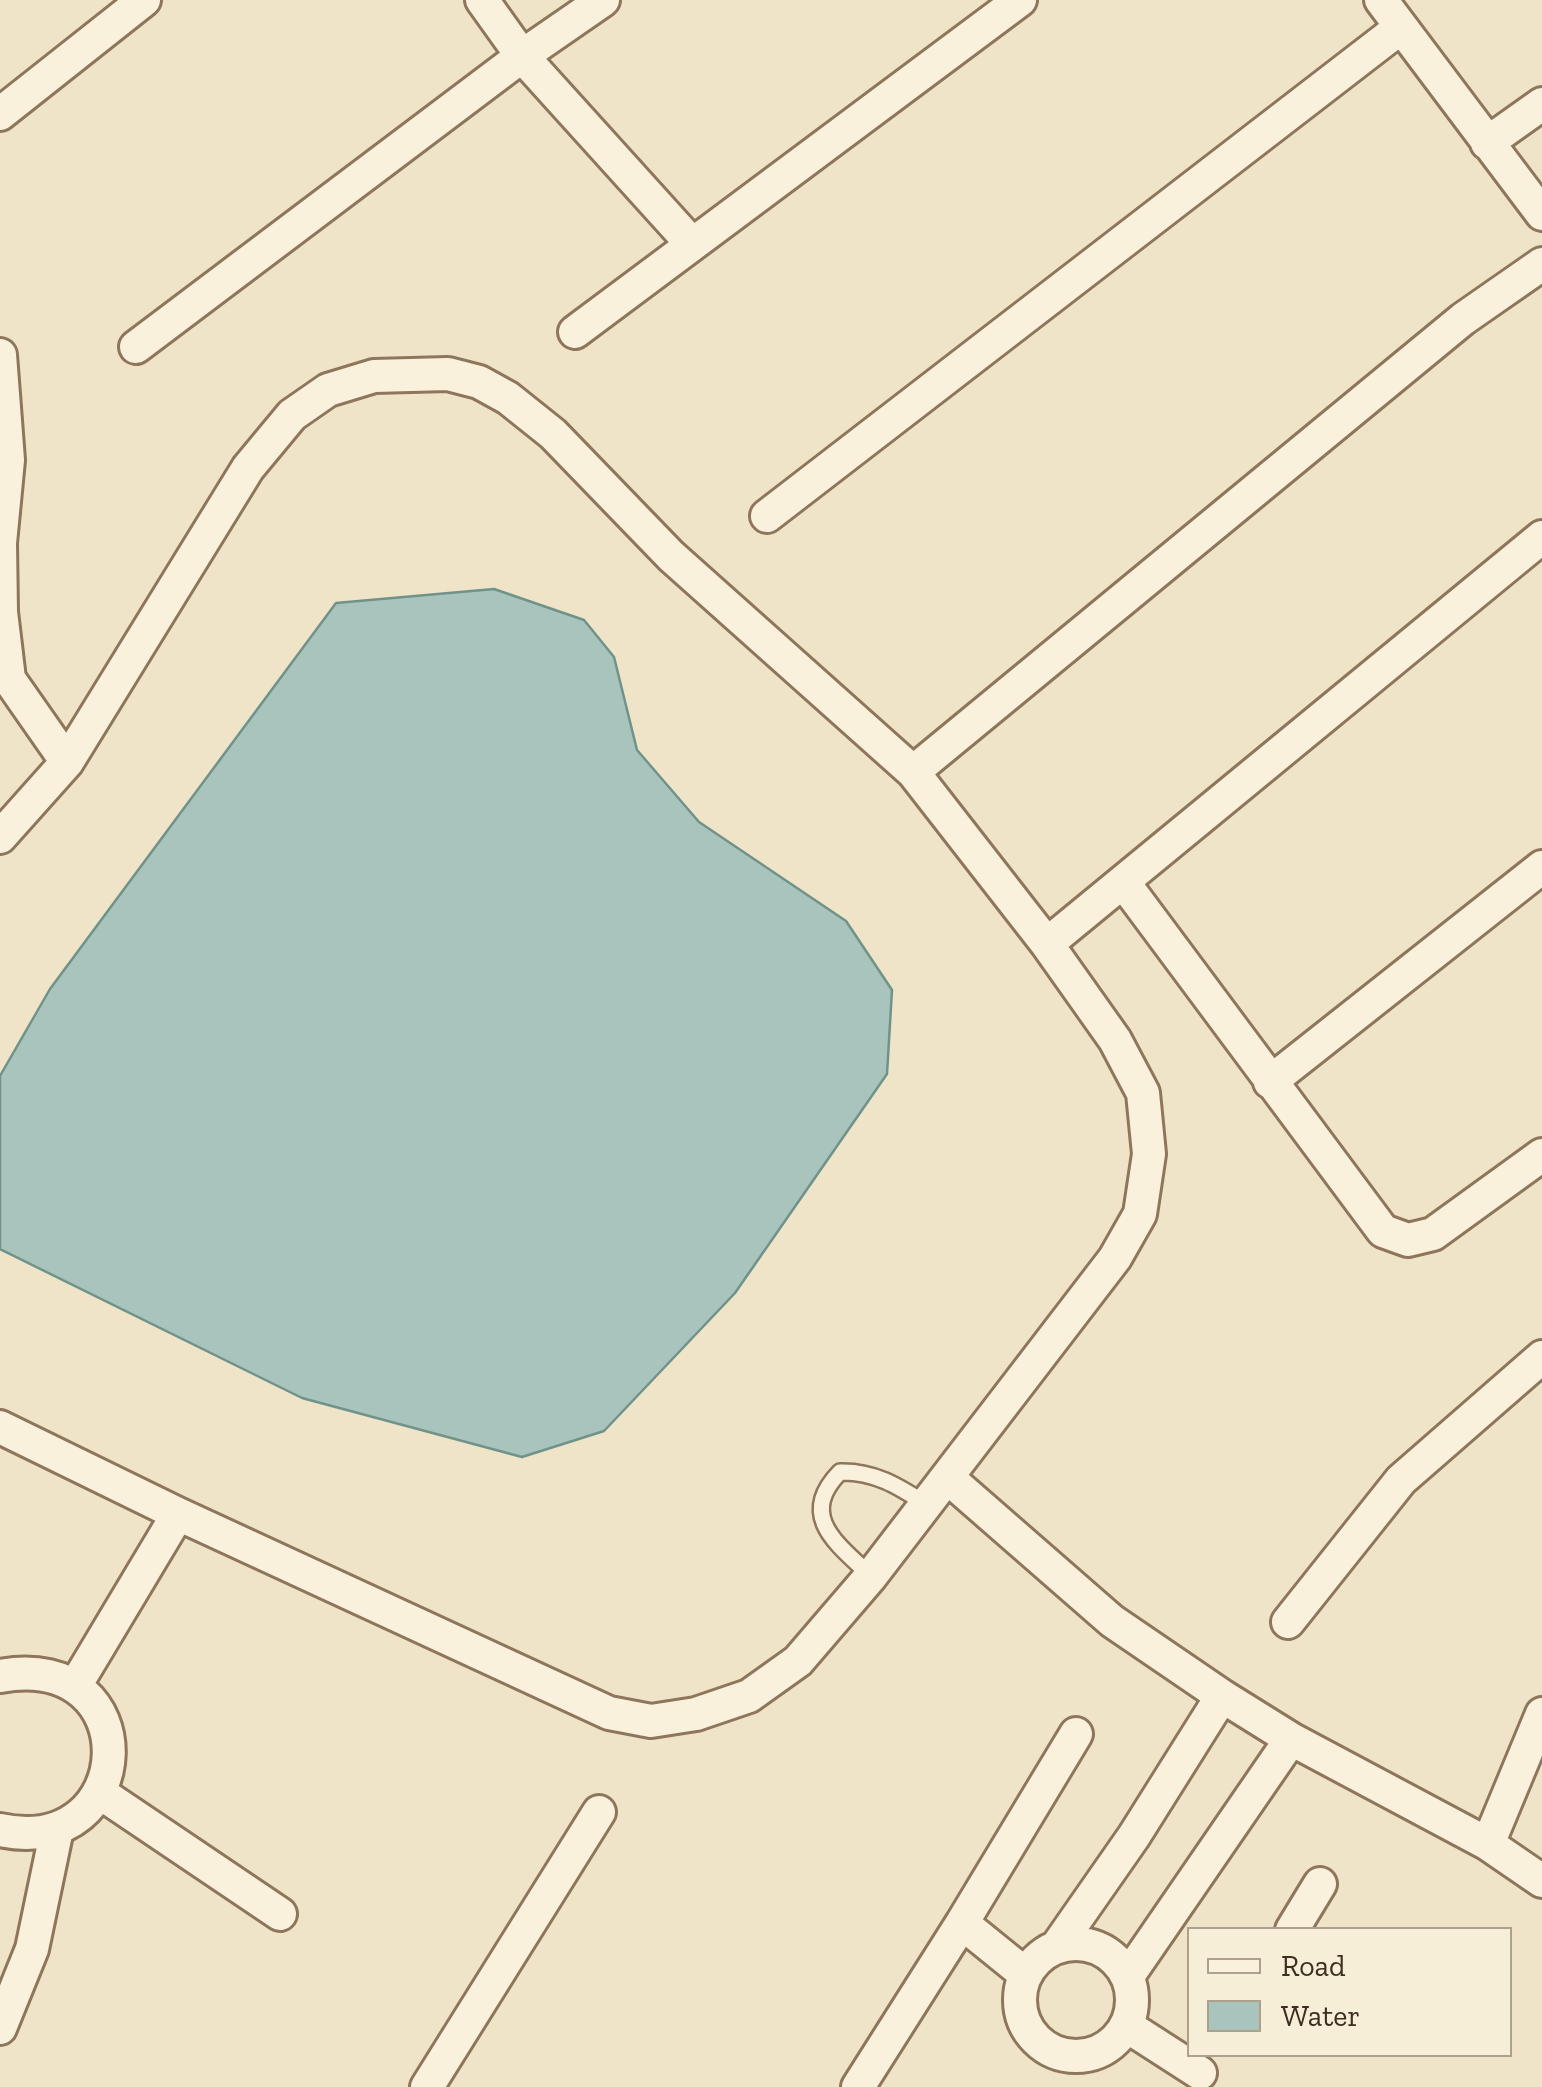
<!DOCTYPE html>
<style>
body{margin:0}
#map{position:relative;width:1542px;height:2087px;overflow:hidden;background:#f0e4c8;font-family:"Zilla Slab",serif}
canvas{display:block}
.legend{position:absolute;left:1187px;top:1927px;width:325px;height:130px;box-sizing:border-box;background:#f7eed8;border:2px solid #ada18e;margin:0;padding:12px 18px;list-style:none;font-size:30px;color:#3d2e20}
.legend li{display:flex;align-items:center;gap:20px;height:50px}
.legend b{width:50px;border:2px solid #ada18e}
</style>
<div id="map">
<canvas width="1542" height="2087"></canvas>
<ul class="legend">
<li><b style="height:12px;background:#faf1dc"></b>Road</li>
<li><b style="height:28px;background:#a9c4bc"></b>Water</li>
</ul>
</div>
<script>
const g = document.querySelector('canvas').getContext('2d');
g.lineJoin = 'round';
function fillPath(path, color) { g.fillStyle = color; g.fill(path, 'evenodd'); }
function stroke(path, color, width, dash) { g.strokeStyle = color; g.lineWidth = width; g.lineCap = dash ? 'butt' : 'round'; g.setLineDash(dash || []); g.stroke(path); }
const water = new Path2D(`
 M494,589L584,620L614,657L637,750L699,822L846,921L892,990L887,1074L735,1293L604,1431L522,1457L302,1398L0,1249V1076L50,989L336,603Z`);
const service = new Path2D(`
 M871,1576C837,1544 797,1516 840,1472C874,1471 898,1486 926,1504`);
const minor = new Path2D(`
 M482,0L522,56L692,244
 M1381,0L1542,214
 M0,114L144,0
 M1487,143L1542,104
 M575,332L1020,0
 M136,347L522,56L603,0
 M0,355L8,460L0,543L1,612L9,679L67,762
 M767,516L1400,28
 M913,772L1463,319L1542,264
 M0,837L67,762L248,468L292,415L328,390L374,376L448,374L479,382L508,398L553,434L671,556L913,772L1047,944L1115,1040L1143,1093L1149,1154L1140,1214L1115,1258L871,1576L798,1661L749,1696L696,1714L651,1721L609,1713L178,1514L0,1427
 M1124,883L1383,1231L1408,1240L1433,1234L1542,1155
 M1047,944L1542,537
 M1270,1082L1542,867
 M947,1477L1112,1621L1222,1696L1291,1739L1488,1844L1542,1881
 M1288,1622L1401,1480L1542,1357
 M0,1676C150,1649 140,1860 0,1830
 M75,1686L178,1514
 M99,1792L280,1914
 M1488,1844L1542,1714
 M962,1923L1025,1974
 M1292,1930L1320,1884
 M1020 2000a56 56 0 1 1 112 0a56 56 0 1 1-112 0Z
 M1058,1945L1134,1836L1222,1696
 M1128,1976L1291,1739
 M1127,2026L1200,2073
 M0,2028L32,1949L57,1829
 M427,2087L599,1812
 M858,2087L962,1923L1076,1734`);
fillPath(water, '#a9c4bc');
stroke(water, '#6f938a', 2.5);
stroke(service, '#8d765c', 20);
stroke(minor, '#8d765c', 38);
stroke(service, '#faf1dc', 15);
stroke(minor, '#faf1dc', 32);
</script>
